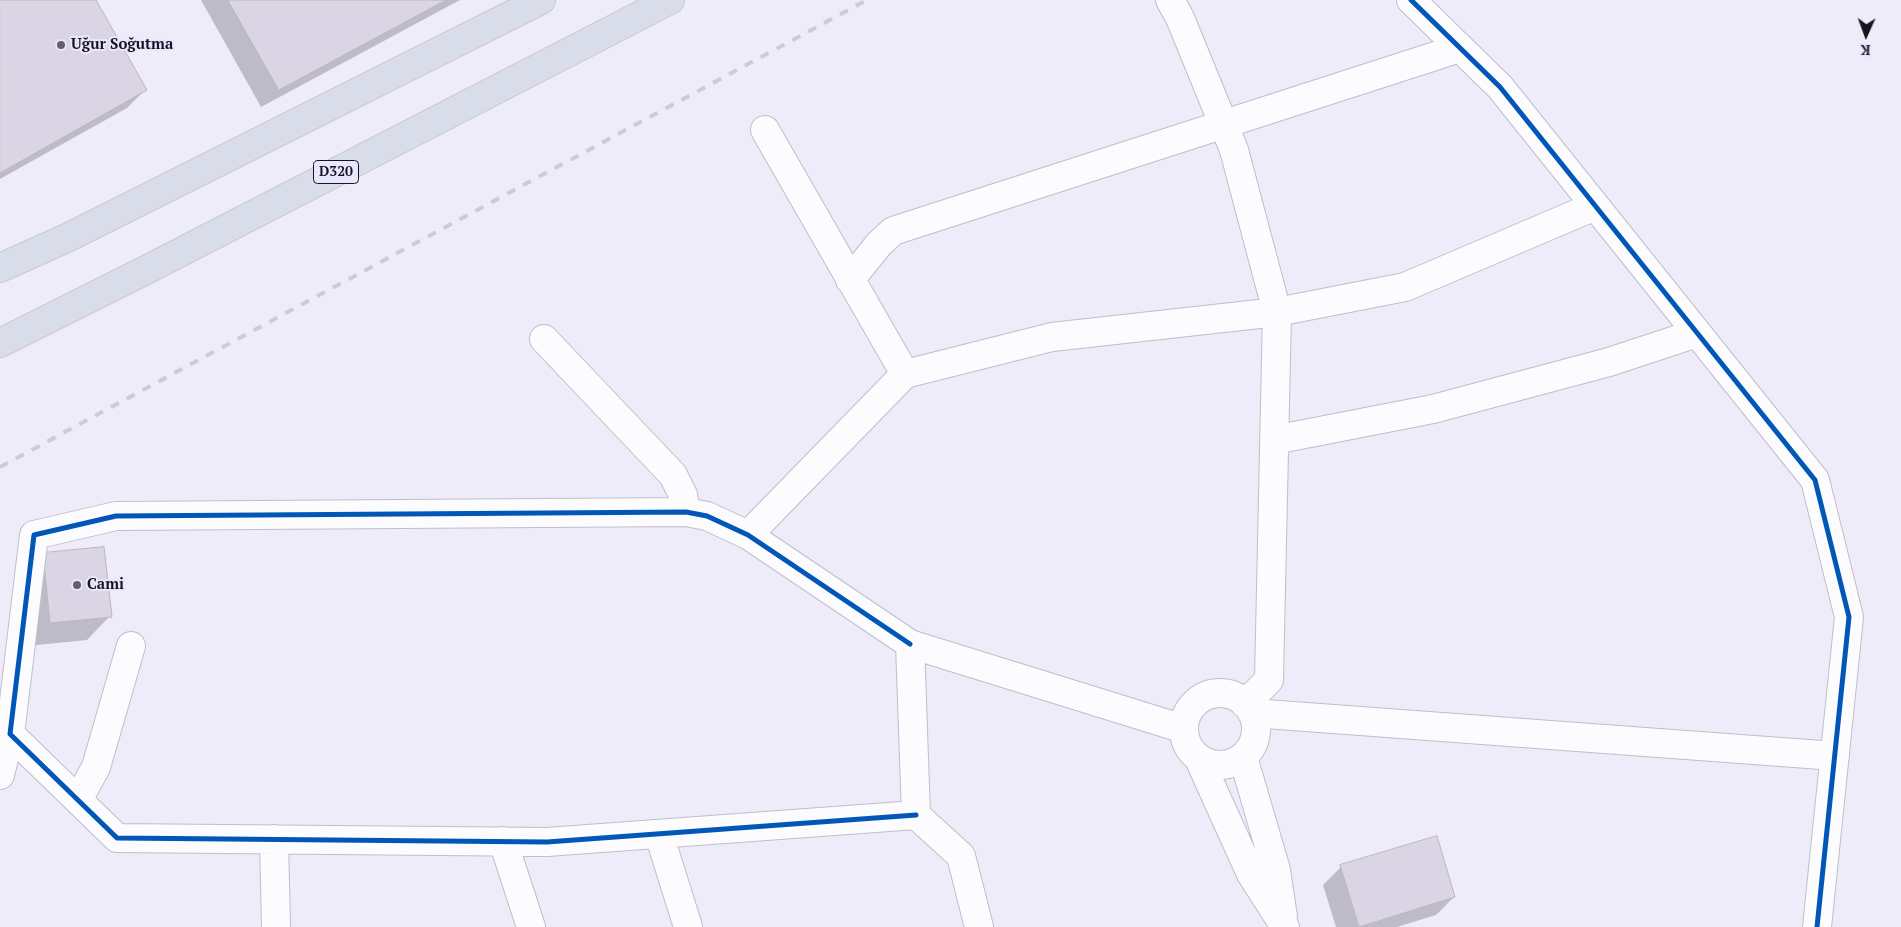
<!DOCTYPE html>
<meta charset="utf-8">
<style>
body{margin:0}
#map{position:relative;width:1901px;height:927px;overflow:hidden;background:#edecf8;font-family:"PT Serif",serif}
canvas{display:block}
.north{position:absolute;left:1841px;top:10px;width:50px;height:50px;-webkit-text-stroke:4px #e9e7fd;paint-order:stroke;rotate:182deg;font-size:14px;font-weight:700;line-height:20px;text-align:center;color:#161421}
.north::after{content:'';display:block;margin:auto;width:18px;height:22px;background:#161421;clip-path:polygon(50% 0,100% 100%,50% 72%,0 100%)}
</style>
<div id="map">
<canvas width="1901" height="927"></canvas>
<div class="north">K</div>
</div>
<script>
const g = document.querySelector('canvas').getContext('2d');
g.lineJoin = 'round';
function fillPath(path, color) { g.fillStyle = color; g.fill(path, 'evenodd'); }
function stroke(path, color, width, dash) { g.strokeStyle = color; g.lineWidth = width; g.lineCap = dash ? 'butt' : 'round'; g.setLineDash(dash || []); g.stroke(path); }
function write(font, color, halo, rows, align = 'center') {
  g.font = font + ' "PT Serif",serif'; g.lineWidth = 4; g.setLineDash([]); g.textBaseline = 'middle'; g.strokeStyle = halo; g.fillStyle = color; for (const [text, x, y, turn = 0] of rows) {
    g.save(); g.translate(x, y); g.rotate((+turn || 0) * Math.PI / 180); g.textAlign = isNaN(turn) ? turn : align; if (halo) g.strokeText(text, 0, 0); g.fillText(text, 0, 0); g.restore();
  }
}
const shadow = new Path2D(`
 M0,0H94L145,90L127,108L0,179Z
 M201,0H460L261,107Z
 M43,554L110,616L87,640L27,646Z
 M1341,867L1454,897L1436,915L1397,927H1336L1323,885Z`);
const building = new Path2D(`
 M0,0H96L147,90L0,173Z
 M228,0H446L279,90Z
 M104,547L112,617L50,623L43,553Z
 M1437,836L1455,897L1359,927L1340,865Z`);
const minor = new Path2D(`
 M1170,0L1180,18L1234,150L1277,312L1269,680L1245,704
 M1411,0L1500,87L1815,480L1849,617L1817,927
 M765,130L905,374
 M850,280L879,244L893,231L1460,48
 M544,339L673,475L683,495L686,512
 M1274,440L1433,409L1609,362L1697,333
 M748,535L905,374L1052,337L1277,312L1405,287L1595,206
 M910,644L748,535L707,516L686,512L116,516L34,535L10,734L117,838L547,842L916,815
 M1184 729a36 36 0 1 1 72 0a36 36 0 1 1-72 0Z
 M1252,713L1835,756
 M1243,757L1276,870L1283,917
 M1199,759L1251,874L1285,927
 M0,775L10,734
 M78,800L96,767L131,646
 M659,834L688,927
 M274,839L276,927
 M503,841L531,927
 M979,927L961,856L916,815L910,644L1184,729`);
const highway = new Path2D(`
 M0,268L69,237L541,0
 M0,343L146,270L670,0`);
const rail = new Path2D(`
 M0,467L867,0`);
const cycleway = new Path2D(`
 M1411,0L1500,87L1815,480L1849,617L1817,927
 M910,644L748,535L707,516L686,512L116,516L34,535L10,734L117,838L547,842L916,815`);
const markers = [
 [61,45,5,"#61606c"],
 [77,585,5,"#61606c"]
];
const shields = [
 [336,172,45]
];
const shieldNames = [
 ["D320",336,172]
];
const poiNames = [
 ["Uğur Soğutma",71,45],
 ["Cami",87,585]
];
fillPath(shadow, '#0003');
fillPath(building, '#dad4e4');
stroke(building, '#bab6c1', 1);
stroke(minor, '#bfbeca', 30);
stroke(highway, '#cac9d0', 30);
stroke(minor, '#fcfcfe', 28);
stroke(highway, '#d9ddea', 28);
stroke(rail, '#cdcdd0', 4, [9, 9]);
stroke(cycleway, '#0057b8', 5);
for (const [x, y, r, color] of markers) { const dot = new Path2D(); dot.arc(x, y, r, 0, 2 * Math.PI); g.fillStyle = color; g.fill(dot); stroke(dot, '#e9e7fd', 2); }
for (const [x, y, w] of shields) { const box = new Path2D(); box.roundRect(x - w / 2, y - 11.5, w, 23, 4); g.fillStyle = '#e9e7fd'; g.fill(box); stroke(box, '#161421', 1); }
write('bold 14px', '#161421', null, shieldNames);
write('bold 15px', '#161421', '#e9e7fd', poiNames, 'left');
</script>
